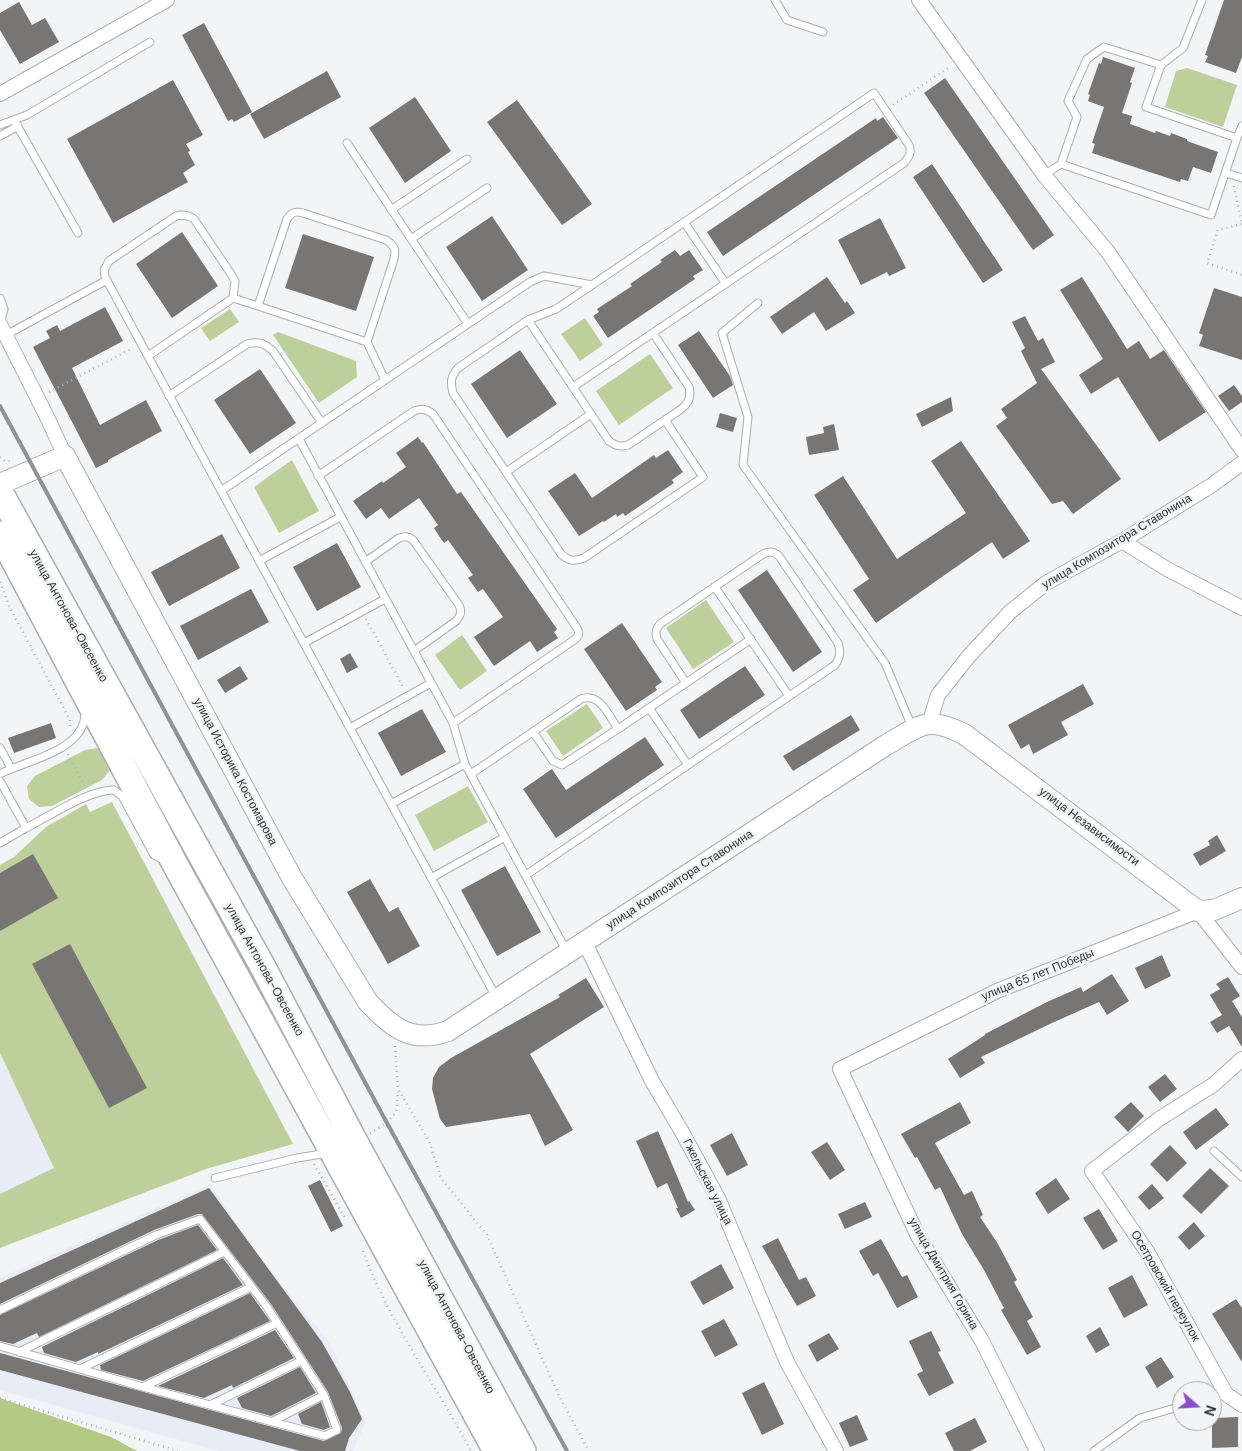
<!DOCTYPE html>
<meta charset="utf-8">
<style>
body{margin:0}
#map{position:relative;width:1242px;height:1451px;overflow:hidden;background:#f2f4f6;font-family:"DM Sans",sans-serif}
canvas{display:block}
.north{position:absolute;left:1172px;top:1381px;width:50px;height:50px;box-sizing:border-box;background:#f2f4f6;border:1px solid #a6a7a9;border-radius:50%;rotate:109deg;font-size:14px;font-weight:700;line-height:20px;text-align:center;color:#333435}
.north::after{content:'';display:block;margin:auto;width:18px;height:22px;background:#8a4ec5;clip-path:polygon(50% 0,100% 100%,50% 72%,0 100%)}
</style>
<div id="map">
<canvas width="1242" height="1451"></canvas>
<div class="north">N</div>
</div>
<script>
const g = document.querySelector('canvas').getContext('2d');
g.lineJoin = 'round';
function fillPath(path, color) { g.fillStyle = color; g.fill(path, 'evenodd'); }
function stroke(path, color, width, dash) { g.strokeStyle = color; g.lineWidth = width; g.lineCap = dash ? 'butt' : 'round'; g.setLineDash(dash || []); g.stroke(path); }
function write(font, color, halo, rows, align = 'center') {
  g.font = font + ' "DM Sans",sans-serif'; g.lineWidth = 5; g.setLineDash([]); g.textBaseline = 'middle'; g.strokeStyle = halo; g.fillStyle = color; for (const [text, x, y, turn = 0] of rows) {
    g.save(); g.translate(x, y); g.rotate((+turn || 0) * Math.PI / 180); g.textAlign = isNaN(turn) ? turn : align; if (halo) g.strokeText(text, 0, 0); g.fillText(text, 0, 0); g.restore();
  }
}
const built = new Path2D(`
 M0,1053L54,1169L0,1194Z
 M210,1184L261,1259L329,1342L366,1422L353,1451H219L0,1390V1278Z`);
const green = new Path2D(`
 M1187,68L1237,85L1223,127L1165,107L1176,71Z
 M230,309L239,322L210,341L201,328Z
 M585,318L603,345L580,361L561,334Z
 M278,332L356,361L357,377L319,403L273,335Z
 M650,354L673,388L619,425L596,391Z
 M292,460L319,511L279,533L254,487Z
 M706,600L734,642L693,669L666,628Z
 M462,635L487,671L460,690L435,655Z
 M587,704L603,728L563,756L546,731Z
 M98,748L109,757L110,770L102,780L52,806L39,807L29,799L27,786L35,776L85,750Z
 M468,786L488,822L434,851L415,815Z
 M112,802L293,1144L206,1169L0,1248V1194L54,1168L0,1053V865L14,857L46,827L86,804L90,812Z`);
const forest = new Path2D(`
 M0,1398L111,1437L137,1451H0Z`);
const building = new Path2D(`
 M1224,0H1242V57L1236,73L1205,62L1208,56L1205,55Z
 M19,2L32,25L45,18L59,42L20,64L0,30V13Z
 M204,23L252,112L234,122L232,119L228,121L182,35Z
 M1103,57L1135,68L1130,82L1132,83L1122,113L1132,116L1130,124L1155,133L1156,131L1170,136L1171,133L1187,139V141L1218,152L1211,173L1193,167L1188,181L1181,179L1180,182L1092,153L1095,144L1092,143L1104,107L1088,101L1090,95L1088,94L1099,63L1101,64Z
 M327,71L341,97L264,139L250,114Z
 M945,78L1054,235L1033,250L924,93Z
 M173,80L203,135L186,144L190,151L188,152L195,165L183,173L188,182L113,223L67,139Z
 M415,97L451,151L405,183L369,128Z
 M517,100L592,204L562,225L487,122Z
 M883,117L898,138L723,256L707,232L876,118L877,121Z
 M932,164L1003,270L983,283L913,177Z
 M492,216L528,270L482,301L446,247Z
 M880,218L906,268L889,276L887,272L861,285L838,240Z
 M182,232L218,286L172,318L136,264Z
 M303,234L374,257L356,311L285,288Z
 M675,250L680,256L689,250L703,270L693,276L695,279L608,338L593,316L599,312L597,309L632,286L630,284L662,262L660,260Z
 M827,277L845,303L847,301L855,313L826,331L814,312L782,334L770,317Z
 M1082,277L1127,349L1139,341L1150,359L1164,350L1206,412L1159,442L1118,377L1091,394L1079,375L1103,359L1060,290Z
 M1214,288L1242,297V360L1199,346L1203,335L1199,333Z
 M105,307L123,341L72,368L100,425L146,400L162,431L108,460V462L96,468L33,347L50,338L46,331L57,325L60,331Z
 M1025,316L1038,341L1043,338L1055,362L1041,369L1121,479L1073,514L1063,501L1052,504L996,426L1007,418L1001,409L1037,383L1021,351L1025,348L1012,322Z
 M699,331L730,376L733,385L713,398L678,345Z
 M520,350L557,404L507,438L471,384Z
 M260,369L296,423L250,454L214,400Z
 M1234,385L1242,396V402L1229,411L1218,396Z
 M951,397L953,411L922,427L916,414Z
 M720,413L737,418L733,432L716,427Z
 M834,424L839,450L809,455L806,437L824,433L823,427Z
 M418,437L422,443L423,442L457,494L461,492L557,629L554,632L558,638L537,652L530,641L494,666L474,637L503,617L483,589L478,592L468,578L473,575L448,540L444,543L439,536L434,528L438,525L419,498L389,519L381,508L366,519L353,501L382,481L383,483L406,467L396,453Z
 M961,441L1030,541L1003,559L992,542L876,623L853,590L869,579L814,495L843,476L897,559L966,513L931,461Z
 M668,450L683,472L672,480L674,483L625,516L623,513L617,517L616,514L604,522L603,521L579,536L548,491L575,473L592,498L654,455L656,458Z
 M222,534L240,568L169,606L151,572Z
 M337,543L361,587L317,611L293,567Z
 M767,570L822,652L793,672L738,590Z
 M251,589L269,622L198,660L180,626Z
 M622,623L662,682L655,687L657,690L626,711L584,649Z
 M350,653L358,667L347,673L340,659Z
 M240,666L248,679L225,693L217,680Z
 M745,666L765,695L699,739L680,710Z
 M1083,684L1094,704L1061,722L1068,735L1033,754L1029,744L1021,749L1008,725Z
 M422,709L446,752L401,776L378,733Z
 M851,715L860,730L793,771L783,756Z
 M51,723L56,738L14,753L8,738Z
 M645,737L664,765L556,838L523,789L552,769L566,790Z
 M1217,835L1226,851L1200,866L1193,854L1210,845L1208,841Z
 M33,854L58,898L0,931V873Z
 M505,866L541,932L497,956L461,890Z
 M370,879L389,912L398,907L420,946L388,964L347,892Z
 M70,944L147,1088L109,1108L32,964Z
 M1162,955L1171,976L1145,989L1135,968Z
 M1112,974L1129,1001L1107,1015L1099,1002L1052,1023L981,1057L985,1063L960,1078L948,1059L985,1035V1034L1047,1002L1081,987L1083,992Z
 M1228,977L1240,996L1232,1001L1242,1017V1047L1229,1026L1217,1033L1210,1022L1222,1015L1210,995L1220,989L1216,984Z
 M586,978L604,1007L530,1054L573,1130L545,1146L530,1114L446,1127L440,1119L432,1089L433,1078L439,1067L451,1058L560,997L558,995Z
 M1165,1074L1177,1089L1160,1102L1148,1087Z
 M960,1102L971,1123L935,1143L964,1195L972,1191L983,1215L980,1217L998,1244L1017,1280L1014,1282L1033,1317L1027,1321L1041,1347L1027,1355L1001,1310L1004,1308L984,1270L962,1234L940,1187L935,1190L917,1157L915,1158L901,1134Z
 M1131,1102L1144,1116L1128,1132L1114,1117Z
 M1216,1108L1229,1125L1196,1150L1183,1132Z
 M658,1131L688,1202L689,1201L695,1210L681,1218L676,1208H678L667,1183L657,1188L636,1141Z
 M732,1133L748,1165L727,1176L710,1145Z
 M827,1142L845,1170L830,1180L811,1152Z
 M1170,1145L1187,1163L1167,1182L1150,1164Z
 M1210,1168L1229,1186L1201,1214L1182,1196Z
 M1056,1178L1070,1199L1048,1214L1035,1193Z
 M320,1180L343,1226L331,1232L308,1186Z
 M1152,1184L1164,1198L1149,1210L1138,1197Z
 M209,1188L322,1342L350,1392L362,1419L349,1438L345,1451H300L0,1370V1353L324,1441L341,1433L342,1428L328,1392L271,1304L202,1214H198L154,1230L0,1304V1283Z
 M865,1202L872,1217L845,1229L838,1214Z
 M1099,1209L1118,1241L1103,1250L1083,1218Z
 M1194,1222L1205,1236L1189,1250L1178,1237Z
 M198,1225L217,1250L39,1337L37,1333L13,1344L0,1341V1315L158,1240Z
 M778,1238L799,1280L806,1277L816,1296L797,1306L762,1246Z
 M881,1239L902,1277L907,1275L918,1297L897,1308L878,1273L873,1276L859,1251Z
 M223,1258L243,1285L98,1354V1352L76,1362L44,1353L42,1347Z
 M721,1264L734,1288L703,1305L690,1282Z
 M1132,1275L1148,1305L1124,1318L1108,1288Z
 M250,1293L270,1321L143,1381L101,1370L100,1365Z
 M1236,1299L1242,1308V1362L1212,1314Z
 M724,1319L738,1345L715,1357L701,1331Z
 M1100,1327L1110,1345L1096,1353L1086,1336Z
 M275,1330L294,1358L233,1388L232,1385L204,1398L158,1386Z
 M931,1331L941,1351L938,1352L954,1383L929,1396L917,1374L923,1371L909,1341Z
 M829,1333L839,1349L817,1362L808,1345Z
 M1161,1357L1174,1377L1157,1388L1145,1367Z
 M300,1367L316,1393L271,1416L242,1408L237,1398Z
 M764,1382L784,1424L762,1435L742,1393Z
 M321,1402L330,1427L324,1430L302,1424L298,1414Z
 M857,1415L868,1440L850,1447L839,1423Z
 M1238,1417V1447L1212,1448V1418Z
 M975,1418L987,1442L970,1451H954L945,1433Z`);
const path = new Path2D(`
 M893,105L951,66
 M1234,186L1242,224
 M1242,224L1218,230L1207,263L1242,275
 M49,392L133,348
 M0,457L5,461H10
 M0,582L10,608L70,720V726
 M366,619L403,687
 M68,754L85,787
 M395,1046L398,1089L429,1141L441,1178L487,1235L560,1398L589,1451
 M370,1133L387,1123L396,1112L398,1091
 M314,1164L346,1220
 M363,1251C389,1322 436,1385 471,1451
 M0,1398L178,1451`);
const lane = new Path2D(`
 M775,0L787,20L823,32
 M14,120L78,233
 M0,125L27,115L150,42
 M0,136L18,126
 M1237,138L1242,126
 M347,143L468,324
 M1061,164L1077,117L1068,101L1087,59L1104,47L1161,65
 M1226,173L1242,178
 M1044,175L1061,164L1211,215L1237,138L1146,107L1161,65L1183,48L1202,0
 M391,210L467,159
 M684,222L726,284
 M411,239L487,188
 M0,298L4,309L0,324
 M233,298L258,306
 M758,303L722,333L748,417L743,465L885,663L912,727
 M528,320L609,441C616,446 620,447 628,445L665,420L703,477L584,558C574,562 569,561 561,554L453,393C450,382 451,376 458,368L528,320L556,309L592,285
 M653,333L689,387C694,405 678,411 665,420
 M6,335L107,280
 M367,342L258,306L287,219C292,212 295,211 303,213L386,240C395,246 396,249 394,259L367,342L385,380
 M148,356L233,298L235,281L231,274L194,219C188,215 183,214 176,216L109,261L104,270L105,277L496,997
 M169,396L247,344C259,341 264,343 273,351L322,423
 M299,439L453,723L465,764L567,952
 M506,472L591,414
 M318,476L414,411C422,408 426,409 433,414L577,628C580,634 579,636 574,640L453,723
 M221,491L530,282L544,276L592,285L874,93L909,145C912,153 909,157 904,163L573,387
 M259,561L340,517
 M365,562L399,538C405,536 408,536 413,540L459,605C462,612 461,615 456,621L414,651
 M715,587L789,696
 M304,643L385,599
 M686,683L751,639
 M649,708L688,765
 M350,728L431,683
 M533,732L553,761L562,765L618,729
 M0,748L11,768
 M0,774C27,760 85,751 85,713
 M471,774L581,699C600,692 609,716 618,729L686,683L657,639C655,632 656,629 660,624L763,554C770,551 773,551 779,556L838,643C841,653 840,657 835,665L526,875
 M0,781L26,828C50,816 88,790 114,790L122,796L154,855L164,860
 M391,804L465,764
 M0,843L26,828
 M431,878L505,837
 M1214,1151L1242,1177
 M215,1178L297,1158L328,1153
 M0,1310L156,1235L200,1219L267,1307L324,1395L337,1430L325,1436L143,1387L0,1346
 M19,1352L224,1252
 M80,1369L251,1287
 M143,1387L277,1323
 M1212,1398L1226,1394
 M210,1405L301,1361
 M273,1421L324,1395
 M1094,1451L1140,1418L1182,1406`);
const street = new Path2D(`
 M919,0L1044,175L1108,252L1242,450
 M0,94L167,0
 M0,324L48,419L65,456
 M1122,541L1167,569L1242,608
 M929,724L938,695L969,656L1010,612L1046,583L1122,541L1212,485L1242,463
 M585,943L652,1081L682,1132L718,1198L787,1362L836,1451
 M1242,1059L1213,1085L1159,1119L1092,1171L1148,1253L1226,1394L1242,1405
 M1037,1451L982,1341L918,1236L840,1069L997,991L1198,911L1242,967`);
const secondary = new Path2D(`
 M0,484L65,456L292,878L368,1002C392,1028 412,1044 448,1031L886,745C897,739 917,725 929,724C941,723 954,729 964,734L1198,911L1214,910L1242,898`);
const highway = new Path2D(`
 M0,492L264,969L354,1140L523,1451
 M0,534L176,866L496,1451`);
const rail = new Path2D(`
 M0,406L387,1123L567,1451`);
const streetNames = [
 ["улица Композитора Ставонина",1117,542,-31],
 ["улица Антонова-Овсеенко",68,616,61],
 ["улица Историка Костомарова",235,772,62],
 ["улица Независимости",1089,827,37],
 ["улица Композитора Ставонина",680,880,-33],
 ["улица Антонова-Овсеенко",264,970,61],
 ["улица 65 лет Победы",1038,975,-22],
 ["Гжельская улица",707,1182,63],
 ["улица Дмитрия Горина",943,1274,60],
 ["Осетровский переулок",1165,1286,60],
 ["улица Антонова-Овсеенко",456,1327,62]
];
fillPath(built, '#e7ecf6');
fillPath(green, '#bdcf9a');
fillPath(forest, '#b3c984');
fillPath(building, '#787674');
stroke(lane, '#abadaf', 9);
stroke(street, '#abadaf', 16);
stroke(secondary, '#abadaf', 22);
stroke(highway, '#abadaf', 28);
stroke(path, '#b4b6b7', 2.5, [1, 4]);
stroke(lane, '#fff', 7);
stroke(street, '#fff', 14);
stroke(secondary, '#fff', 20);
stroke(highway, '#fff', 25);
stroke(rail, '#909293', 4);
write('12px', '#333435', '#f2f4f6', streetNames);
</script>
